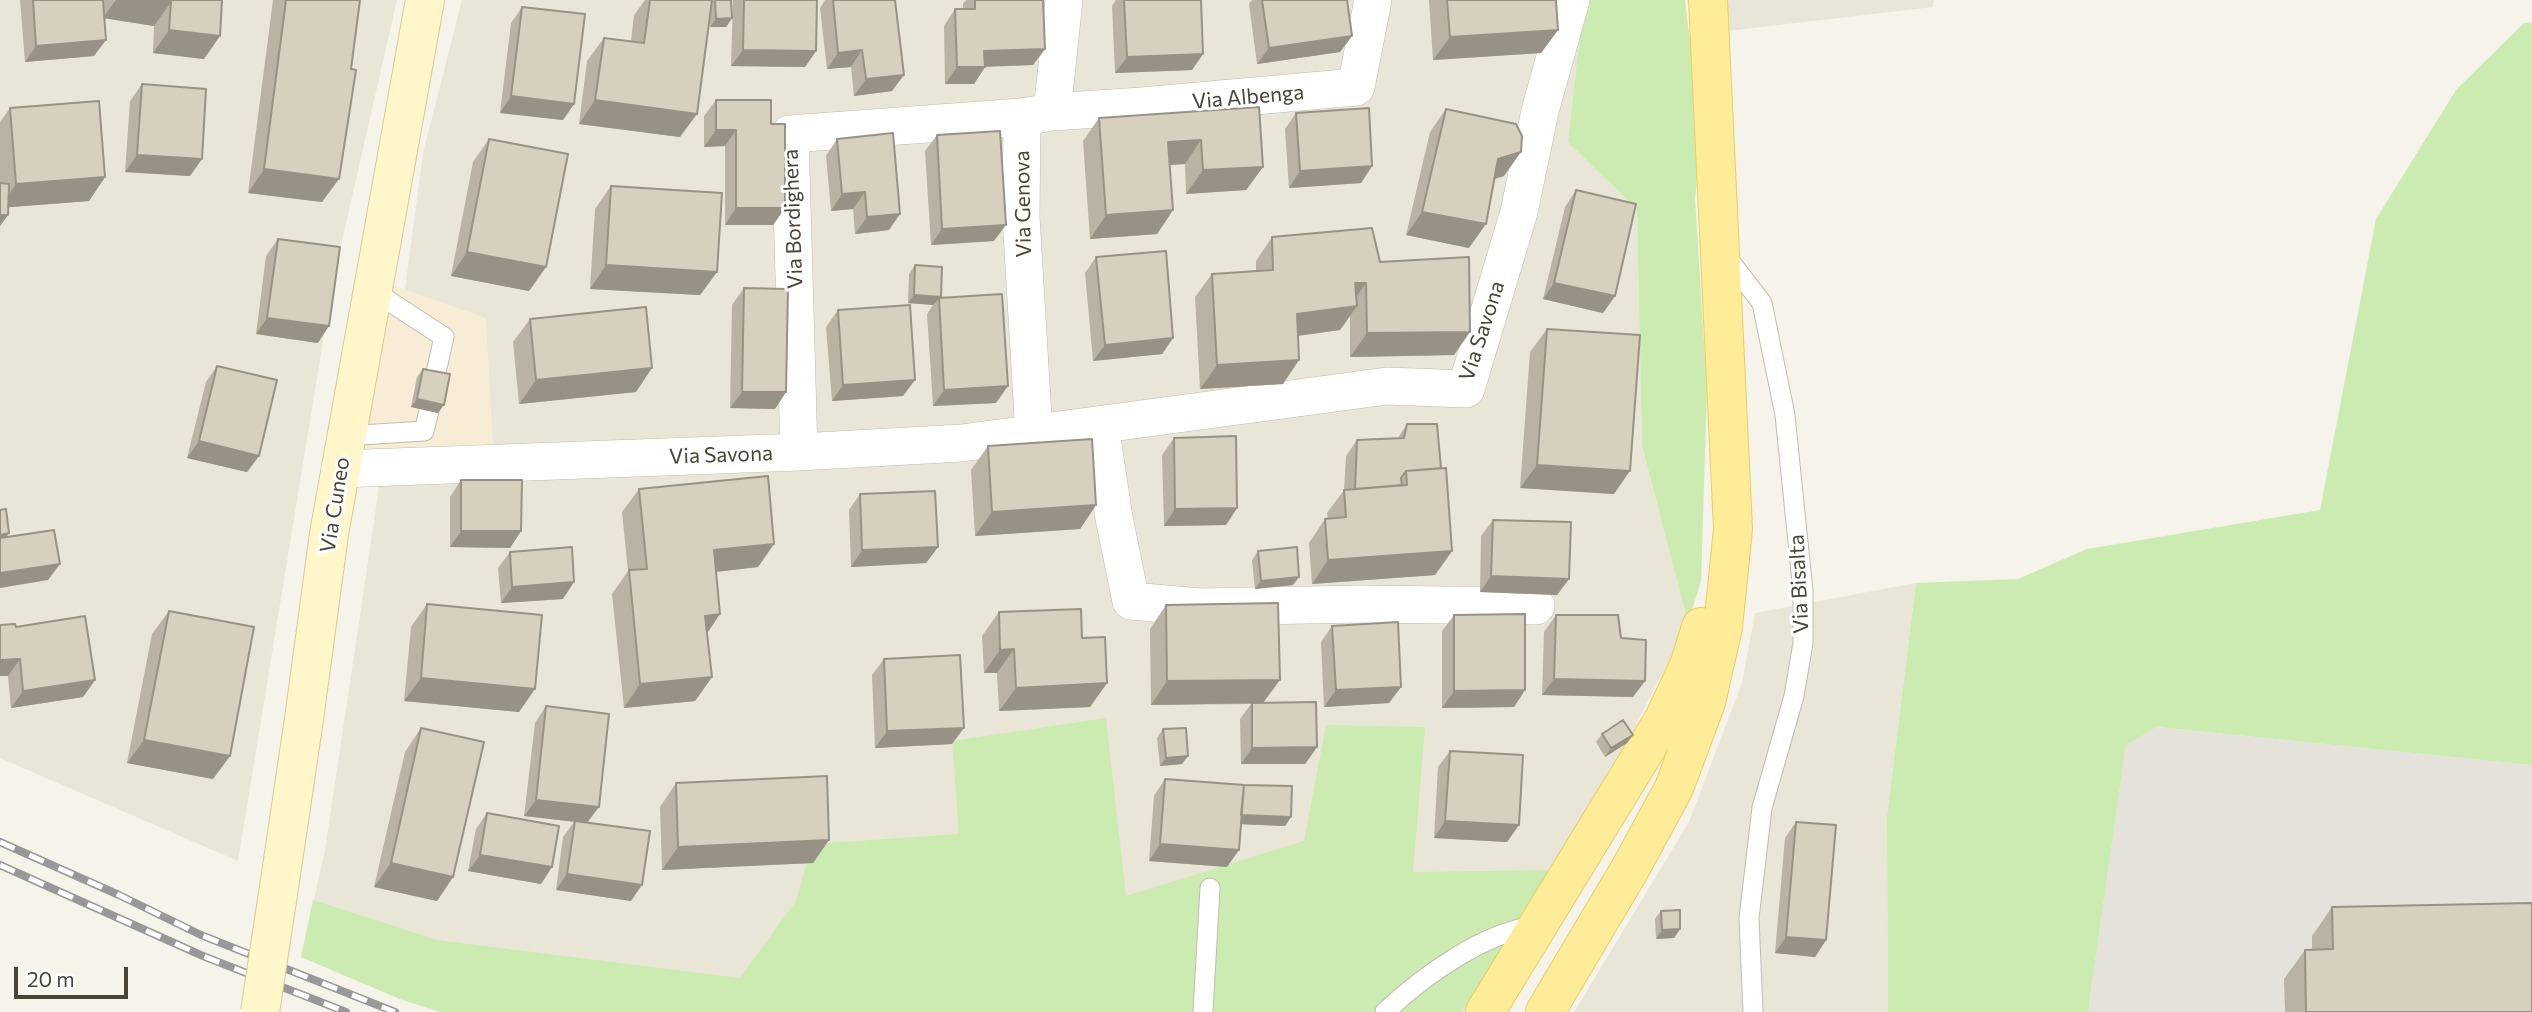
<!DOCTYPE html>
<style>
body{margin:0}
#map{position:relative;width:2532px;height:1012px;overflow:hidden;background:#f5f3ea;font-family:Commissioner,sans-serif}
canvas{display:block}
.scale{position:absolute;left:14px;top:967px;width:114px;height:32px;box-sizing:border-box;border:4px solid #4a4437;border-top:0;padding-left:9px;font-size:21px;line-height:24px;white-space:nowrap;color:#4a4437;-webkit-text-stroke:5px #fff;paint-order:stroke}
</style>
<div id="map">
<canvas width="2532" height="1012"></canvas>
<div class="scale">20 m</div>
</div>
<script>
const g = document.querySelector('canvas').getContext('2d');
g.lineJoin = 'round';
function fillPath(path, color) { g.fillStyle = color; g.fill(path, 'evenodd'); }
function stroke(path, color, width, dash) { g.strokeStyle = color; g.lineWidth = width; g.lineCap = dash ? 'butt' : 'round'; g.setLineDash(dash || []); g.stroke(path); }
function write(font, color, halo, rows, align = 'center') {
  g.font = font + ' Commissioner,sans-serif'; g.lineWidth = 6; g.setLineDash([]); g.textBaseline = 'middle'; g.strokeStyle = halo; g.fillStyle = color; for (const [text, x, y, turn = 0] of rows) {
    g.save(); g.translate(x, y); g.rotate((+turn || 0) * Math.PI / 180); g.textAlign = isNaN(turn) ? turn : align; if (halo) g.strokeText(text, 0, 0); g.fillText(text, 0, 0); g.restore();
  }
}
const residential = new Path2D(`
 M0,0H397L333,280L238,861L0,758Z
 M462,0H1584L1569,142L1637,209L1642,446L1688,623L1595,805L1465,1012H440L400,999L301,957L325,850L376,508L423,153Z
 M1708,0H1934L1933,7L1710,33Z
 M1916,583L1887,816L1888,1012H1574L1689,822L1742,683L1755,613Z`);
const commercial = new Path2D(`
 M389,284L486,318L493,446L358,451Z`);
const industrial = new Path2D(`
 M2157,727L2532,765V1012H2088L2126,744Z`);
const green = new Path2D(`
 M1584,0H1685L1688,27L1705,107L1695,198L1707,391L1701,581L1688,623L1642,446L1637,209L1568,142Z
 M2532,22V765L2157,727L2126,745L2088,1012H1888L1887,816L1916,583L2018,579L2087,549L2320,510L2376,219L2456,90L2524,23Z
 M1106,718L1126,896L1304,841L1326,725L1425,727L1413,872L1556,870L1461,1012H441L400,999L301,957L313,900L437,940L740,978L796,901L812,844L959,834L952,741Z`);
const service = new Path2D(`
 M1725,255L1762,303L1785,415L1803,591V643L1794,696L1762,808L1749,918L1753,1012
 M372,290L444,337L434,381
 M346,436L424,431L429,411
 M1203,1012L1210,888
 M1385,1012C1422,977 1485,931 1537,926`);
const minor = new Path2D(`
 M1052,112L1142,106L1356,87L1373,0
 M1100,425L1114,518L1131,601L1200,607L1361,604L1536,606
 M1034,434L1021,217L1022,117L1052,112L1064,0
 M799,452L790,134L1022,117
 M340,469L799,452L962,443L1387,386L1466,389L1519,212L1540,111L1571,0`);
const secondary = new Path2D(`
 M281,874L304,719L329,534L425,0`);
const primary = new Path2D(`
 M1485,1012L1664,719L1690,663L1701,627
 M1545,1012L1630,869L1674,788L1706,702L1723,627L1733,529L1708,0`);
const rail = new Path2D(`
 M0,842L119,895L201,935L395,1012
 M0,865L203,956L346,1012`);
const secondaryBridge = new Path2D(`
 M260,1012L281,874`);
const wall = new Path2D(`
 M20,0H102L104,12V0H222L204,59L153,53L154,26L104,18L94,56L25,62Z
 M273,0H360L351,69L322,202L248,193Z
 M645,0H731L732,18L726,27H710V17L680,137L579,124L587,61L604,38L631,41L634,15Z
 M733,0H817L816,51L805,67L731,66Z
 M825,0H895L892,91L854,96L851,67L827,69L820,8Z
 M966,0H1043L1045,49L1033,65L985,67L974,84H945L944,26L955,9H963V4Z
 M1116,0H1201L1203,54L1192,70L1115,73L1112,6Z
 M1252,0H1347L1352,36L1340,52L1257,64L1249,4Z
 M1429,0H1556L1558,30L1541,53L1433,60Z
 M522,7L574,104L563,120L500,113L511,23Z
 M142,84L190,176L125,172L130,101Z
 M716,100L771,124L785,208L773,225H725V146L704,147V116Z
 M1259,107L1263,167L1246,190L1186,194L1185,164L1170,165L1173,210L1157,234L1090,239L1083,141L1099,118Z
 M10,108L105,177L89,201L8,207V215L0,226V122Z
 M1446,109L1504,176L1494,179L1469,248L1406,235L1430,132Z
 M1296,113L1372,166L1361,183L1289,188L1285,129Z
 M937,135L994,241L931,245L925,151Z
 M489,139L546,267L529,291L451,276L473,162Z
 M837,139L889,230L855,234L853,209L831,211L826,156Z
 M611,186L717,272L700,295L590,289L595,209Z
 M1576,190L1615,296L1603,313L1543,299L1565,207Z
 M1272,237L1380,262L1454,355L1350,357V316L1340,330L1298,336L1283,384L1200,389L1195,297L1212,274L1256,271V261Z
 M278,239L318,343L256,334L266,256Z
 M1096,257L1173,338L1162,354L1093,361L1085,273Z
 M915,265L941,297L996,403L933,406L927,314L933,305L908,303L909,274Z
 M744,288L786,392L775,409L730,408L732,305Z
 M838,310L903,396L832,401L826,327Z
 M530,319L636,392L519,404L513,342Z
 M1547,329L1614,494L1520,488L1530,352Z
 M217,366L259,456L247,472L187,458L206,382Z
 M423,369L438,413L411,407L417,377Z
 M1407,424L1441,468L1452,551L1435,575L1312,584L1309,543L1325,519H1328L1327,513L1344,490L1346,456L1357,440L1398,438Z
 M1174,438L1237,508L1226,525L1164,526L1162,455Z
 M988,446L1096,505L1080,529L975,536L971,470Z
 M461,480L521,531L510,548L450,547V497Z
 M639,489L774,544L758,567L716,572L707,633L712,677L695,701L624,708L612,594L628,571L622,512Z
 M860,494L938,547L926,563L851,567L849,510Z
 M1493,520L1569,579L1557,595L1480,592L1481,536Z
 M1258,551L1299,577L1293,585L1255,589L1252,560Z
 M510,552L563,599L501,603L498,568Z
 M427,604L535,689L519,712L404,701L411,627Z
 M1166,605L1264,703L1317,747L1305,764H1241L1240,719L1251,704L1151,705L1150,629Z
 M169,611L230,756L213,779L127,763L152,634Z
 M999,612L1082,638L1107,683L1090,707L999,711L997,673H984L982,636Z
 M1454,615L1525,690L1514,707L1442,708V631Z
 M1556,615L1621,638L1633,697L1542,695L1544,632Z
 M0,625L16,627L95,680L83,697L11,708L8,676H0Z
 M1332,626L1401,687L1389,703L1324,707L1321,642Z
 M884,659L952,744L875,748L872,675Z
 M546,706L588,823L631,901L556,890L563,837L574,822L524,816L535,723Z
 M421,728L453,877L437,901L374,887L405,752Z
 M1163,729L1182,764L1160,766L1157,738Z
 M1602,734L1633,735L1627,743L1605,757L1596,742Z
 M1450,751L1519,825L1507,842L1434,838L1438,767Z
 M1165,779L1291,817L1285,826L1241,824L1227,867L1149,861L1154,796Z
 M676,783L829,840L813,863L662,870L660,807Z
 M487,813L552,867L541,884L468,871L476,829Z
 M1796,822L1826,940L1815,957L1775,953L1785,838Z
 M2332,907L2532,1012H2285L2284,979L2305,950H2312V936Z
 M1661,911L1680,929L1674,938L1656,939L1655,919Z`);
const shadedWall = new Path2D(`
 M116,0H157L171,2L154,26L103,18Z
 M732,18L726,27H710L716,19Z
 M169,30L220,36L204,59L153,53Z
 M1558,30L1541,53L1433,60L1450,37Z
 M1352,36L1340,52L1257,64L1269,48Z
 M106,40L94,56L25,62L36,46Z
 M1045,49L1033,65L973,67L984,51Z
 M743,50L816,51L805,67L731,66Z
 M862,50L851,67L827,69L838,53Z
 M1203,54L1192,70L1115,73L1127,57Z
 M957,67H985L974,84H945Z
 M904,75L892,91L854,96L866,79Z
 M511,96L574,104L563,120L500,113Z
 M595,100L697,114L680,137L579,124Z
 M716,130H736L725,146L704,147Z
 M1201,140L1185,164L1152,166L1168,142Z
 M1521,152L1504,176L1481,183L1498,159Z
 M137,155L202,159L190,176L125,172Z
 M1372,166L1361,183L1289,188L1300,171Z
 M1263,167L1246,190L1186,194L1203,170Z
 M264,169L339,179L322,202L248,193Z
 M105,177L89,201L0,208L16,184Z
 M865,192L853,209L831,211L842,194Z
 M736,208H785L773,225H725Z
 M1173,210L1157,234L1090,239L1106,215Z
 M1422,212L1486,224L1469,248L1406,235Z
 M900,214L889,230L855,234L867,217Z
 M0,215H8L0,226Z
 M1006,225L994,241L931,245L942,229Z
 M467,252L546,267L529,291L451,276Z
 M606,265L717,272L700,295L590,289Z
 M1355,283H1366L1350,306Z
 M1554,283L1615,296L1603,313L1543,299Z
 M914,295L941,297L933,305L908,303Z
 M1357,306L1340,330L1280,338L1297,314Z
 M267,318L329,326L318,343L256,334Z
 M1470,332L1454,355L1350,357L1367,333Z
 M1173,338L1162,354L1093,361L1105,345Z
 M1299,360L1283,384L1200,389L1217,365Z
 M652,368L636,392L519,404L536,380Z
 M915,380L903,396L832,401L843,385Z
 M1008,386L996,403L933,406L944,390Z
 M742,392H786L775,409L730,408Z
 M417,399L444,405L438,413L411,407Z
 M199,441L259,456L247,472L187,458Z
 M1537,465L1630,471L1614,494L1520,488Z
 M1096,505L1080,529L975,536L992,512Z
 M1237,508L1226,525L1164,526L1175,509Z
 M461,531H521L510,548L450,547Z
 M9,533L3,542H0V535Z
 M774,544L758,567L697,574L714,550Z
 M938,547L926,563L851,567L862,550Z
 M1452,551L1435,575L1312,584L1328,560Z
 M60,564L48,580L0,588V573Z
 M1491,576L1569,579L1557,595L1480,592Z
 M1299,577L1293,585L1255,589L1261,581Z
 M574,582L563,599L501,603L512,587Z
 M720,614L704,638L705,616Z
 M1014,649L997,673H984L1000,650Z
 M20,659L8,676H0V660Z
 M712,677L695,701L624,708L640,684Z
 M421,678L535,689L519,712L404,701Z
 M1554,679L1645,681L1633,697L1542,695Z
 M95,680L83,697L11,708L23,691Z
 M1280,680L1263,703L1151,705L1167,681Z
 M1107,683L1090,707L999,711L1016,688Z
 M1401,687L1389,703L1324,707L1336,690Z
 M1525,690L1514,707L1442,708L1454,691Z
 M964,728L952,744L875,748L887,731Z
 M1633,735L1627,743L1605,757L1611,748Z
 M144,740L230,756L213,779L127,763Z
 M1317,747L1305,764H1241L1252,748Z
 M1188,756L1182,764L1160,766L1166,758Z
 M536,800L599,807L587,823L524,816Z
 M1241,815L1291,817L1285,826L1235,824Z
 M1445,821L1519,825L1507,842L1434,838Z
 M829,840L813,863L662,870L678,847Z
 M1160,844L1239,850L1227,867L1149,861Z
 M480,855L552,867L541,884L468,871Z
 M391,863L453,877L437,901L374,887Z
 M567,874L642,885L631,901L556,890Z
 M1680,929L1674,938L1656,939L1662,930Z
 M1786,937L1826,940L1815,957L1775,953Z`);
const building = new Path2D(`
 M33,0H103L106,40L36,46Z
 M157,0H222L220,36L169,30L171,2Z
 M286,0H360L351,69L356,70L339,179L264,169Z
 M650,0H712L697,114L595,100L604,38L644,43Z
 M715,0H731L732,18L716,19Z
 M744,0H817L816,51L743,50Z
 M833,0H895L904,75L866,79L862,50L838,53Z
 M975,0H1043L1045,49L984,51L985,67H957L955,9H975Z
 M1124,0H1201L1203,54L1127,57Z
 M1262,0H1347L1352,36L1269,48Z
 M1447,0H1556L1558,30L1450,37Z
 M522,7L585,14L574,104L511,96Z
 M142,84L206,89L202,159L137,155Z
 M716,100H771V124H785V208H736V130H716Z
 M99,101L105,177L16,184L10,108Z
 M1259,107L1263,167L1203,170L1201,140L1168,142L1173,210L1106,215L1099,118Z
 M1369,108L1372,166L1300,171L1296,113Z
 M1446,109L1516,124L1522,136L1521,152L1498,159L1486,224L1422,212Z
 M1000,131L1006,225L942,229L937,135Z
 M893,133L900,214L867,217L865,192L842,194L837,139Z
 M489,139L568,154L546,267L467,252Z
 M0,183L9,184L8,215H0Z
 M611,186L722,193L717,272L606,265Z
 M1576,190L1636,204L1615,296L1554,283Z
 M1372,228L1380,262L1469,257L1470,332L1367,333L1366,283H1355L1357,306L1297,314L1299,360L1217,365L1212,274L1273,270L1272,237Z
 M278,239L340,247L329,326L267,318Z
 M1166,251L1173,338L1105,345L1096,257Z
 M915,265L942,267L941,297L914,295Z
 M744,288L788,289L786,392H742Z
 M1002,294L1008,386L944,390L939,298Z
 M910,305L915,380L843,385L838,310Z
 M646,307L652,368L536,380L530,319Z
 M1547,329L1640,335L1630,471L1537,465Z
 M217,366L277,380L259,456L199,441Z
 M423,369L450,374L444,405L417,399Z
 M1407,424H1437L1441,468L1406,471L1401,478L1402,485L1355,489L1357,440L1404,438Z
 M1236,436L1237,508L1175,509L1174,438Z
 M1092,439L1096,505L992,512L988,446Z
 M1446,468L1452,551L1328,560L1325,519L1346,517L1344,490L1407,485L1406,471Z
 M768,476L774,544L714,550L720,614L705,616L712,677L640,684L629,570L647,569L639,489Z
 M461,480H522L521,531H461Z
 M935,491L938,547L862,550L860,494Z
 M6,509L9,533L0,535V510Z
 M1493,520L1571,522L1569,579L1491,576Z
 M54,530L60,564L0,573V538Z
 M572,547L574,582L512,587L510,552Z
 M1297,547L1299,577L1261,581L1258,551Z
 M1278,603L1280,680L1167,681L1166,605Z
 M427,604L542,615L535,689L421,678Z
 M1081,609L1082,638L1105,637L1107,683L1016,688L1014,649L1000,650L999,612Z
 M169,611L254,627L230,756L144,740Z
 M1525,614V690L1454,691V615Z
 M1556,615H1618L1621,638L1646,640L1645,681L1554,679Z
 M85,616L95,680L23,691L20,659L0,660V625L15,624L16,627Z
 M1398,622L1401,687L1336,690L1332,626Z
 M960,655L964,728L887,731L884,659Z
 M1316,702L1317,747L1252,748V703Z
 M546,706L609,714L599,807L536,800Z
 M1623,720L1633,735L1611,748L1602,734Z
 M421,728L484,742L453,877L391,863Z
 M1186,728L1188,756L1166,758L1163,729Z
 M1450,751L1523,755L1519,825L1445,821Z
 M827,776L829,840L678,847L676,783Z
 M1165,779L1244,785L1239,850L1160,844Z
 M1242,785L1292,786L1291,817L1241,815L1244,785Z
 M487,813L559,826L552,867L480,855Z
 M575,821L650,831L642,885L567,874Z
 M1796,822L1836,825L1826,940L1786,937Z
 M2532,903V1012H2306L2305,950L2333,949L2332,907Z
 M1680,910V929L1662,930L1661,911Z`);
const streetNames = [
 ["Via Albenga",1248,97,-5],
 ["Via Genova",1023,204,-91],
 ["Via Bordighera",793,219,-92],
 ["Via Savona",1482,331,-72],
 ["Via Savona",721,455,-2],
 ["Via Cuneo",335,505,-81],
 ["Via Bisalta",1799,584,-93]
];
fillPath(residential, '#e9e6d7');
fillPath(commercial, '#f7ecd5');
fillPath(industrial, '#e5e2db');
fillPath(green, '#cbebb1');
stroke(service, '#c1bcac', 21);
stroke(minor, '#c1bcac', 38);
stroke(secondary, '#d7cc98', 40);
stroke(primary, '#e9ce64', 40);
stroke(service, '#fff', 19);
stroke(minor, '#fff', 37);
stroke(secondary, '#fff7ca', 38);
stroke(primary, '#ffec99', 38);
stroke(rail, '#989898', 8);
stroke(rail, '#fff', 5, [16]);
stroke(secondaryBridge, '#d7cc98', 40, []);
stroke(secondaryBridge, '#fff7ca', 38);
fillPath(wall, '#bab3a3');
fillPath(shadedWall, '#979285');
fillPath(building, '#d8d0be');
stroke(building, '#979285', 2);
write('21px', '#4a4437', '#fff', streetNames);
</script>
